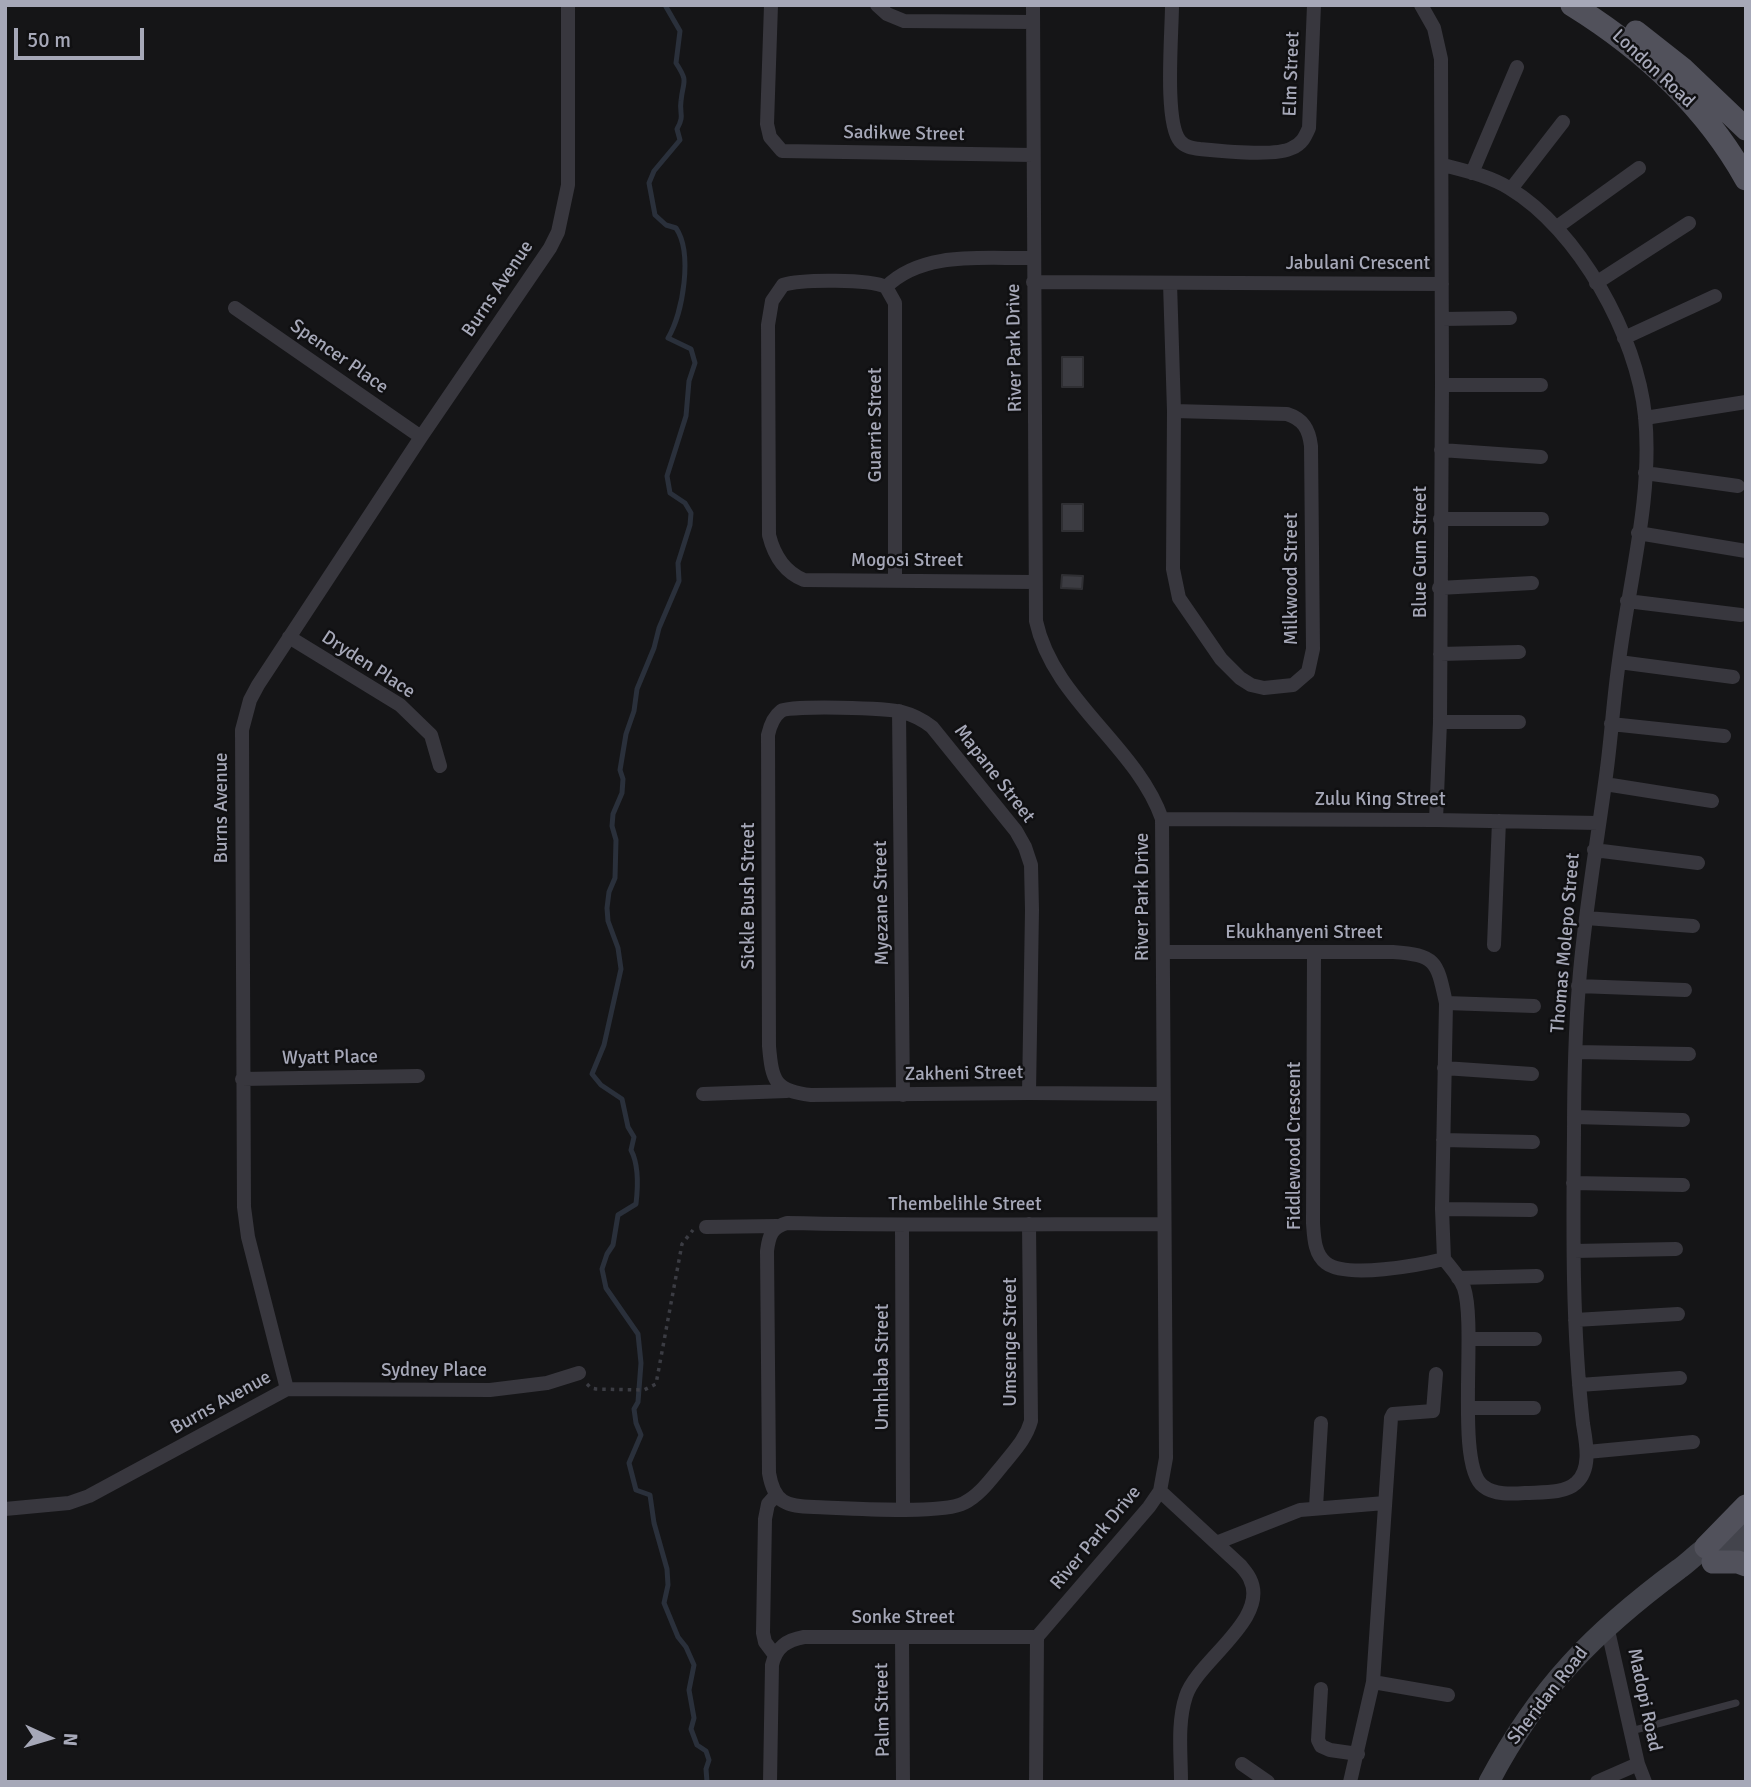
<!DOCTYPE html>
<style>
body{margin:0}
#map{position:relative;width:1751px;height:1787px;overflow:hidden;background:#151517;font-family:Signika,sans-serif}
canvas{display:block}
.frame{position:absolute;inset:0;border:7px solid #a6a8b8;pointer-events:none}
.north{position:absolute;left:14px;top:1703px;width:70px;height:70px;-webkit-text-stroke:5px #101012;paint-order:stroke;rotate:94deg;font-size:19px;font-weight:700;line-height:28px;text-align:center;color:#a6a8b8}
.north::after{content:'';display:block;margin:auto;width:24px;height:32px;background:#a6a8b8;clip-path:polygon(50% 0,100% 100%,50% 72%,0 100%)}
.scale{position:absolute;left:14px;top:28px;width:130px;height:32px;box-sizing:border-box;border:4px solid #a6a8b8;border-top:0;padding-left:9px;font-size:21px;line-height:24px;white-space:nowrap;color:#a6a8b8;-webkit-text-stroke:5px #101012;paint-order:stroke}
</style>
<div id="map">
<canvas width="1751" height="1787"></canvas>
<div class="frame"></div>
<div class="north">N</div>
<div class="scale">50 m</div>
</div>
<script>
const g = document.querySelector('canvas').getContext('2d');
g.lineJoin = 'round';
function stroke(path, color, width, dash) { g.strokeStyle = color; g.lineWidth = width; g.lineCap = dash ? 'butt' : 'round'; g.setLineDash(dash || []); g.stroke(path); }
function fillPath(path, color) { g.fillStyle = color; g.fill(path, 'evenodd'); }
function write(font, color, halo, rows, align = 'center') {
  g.font = font + ' Signika,sans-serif'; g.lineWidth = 5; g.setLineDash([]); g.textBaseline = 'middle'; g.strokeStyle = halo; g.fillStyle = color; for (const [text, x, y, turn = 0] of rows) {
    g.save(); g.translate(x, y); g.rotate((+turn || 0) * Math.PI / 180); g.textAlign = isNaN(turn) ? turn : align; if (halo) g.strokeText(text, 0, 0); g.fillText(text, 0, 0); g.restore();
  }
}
const stream = new Path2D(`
 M665,5L680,31L676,63C689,83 683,80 681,101C679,114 685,115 677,129L680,140L654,171L649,183L655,215L666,225L676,228C693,253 683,313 668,338L691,349L695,363L689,381L686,416L667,476L670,493L685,503L691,513L690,525L678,563L679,581L659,628L654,648L637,689L634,711L626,734L620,770L623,779L622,793L613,814L612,826L616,840L615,878L609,892L607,908L608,921L618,948L621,969L604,1045L592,1074L601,1085L622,1099L628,1127L634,1137L631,1150C639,1165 638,1187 636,1204L618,1215L613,1245L607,1254L602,1269L606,1288L638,1334L641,1363L638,1402L634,1409L636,1423L641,1435L629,1463L636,1490L650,1495L654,1523L667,1569L668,1585L664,1603L678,1637L686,1647L694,1665L689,1690L694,1718L691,1729L697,1745L706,1751L709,1760L706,1769L707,1782`);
const building = new Path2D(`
 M1062,357H1083V387H1062Z
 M1062,504H1083V531H1062Z
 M1062,575L1083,576L1082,589L1061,588Z`);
const path = new Path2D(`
 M587,1384L591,1388L596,1389L644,1390L656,1384L682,1244L693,1230`);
const lane = new Path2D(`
 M1631,1731L1736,1703`);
const street = new Path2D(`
 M771,5L767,124L770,137L782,151L1033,155
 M877,5L887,14L904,21L1032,22
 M1033,5L1036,621C1053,700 1136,745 1162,819L1166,1458L1160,1491L1149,1507L1037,1637L1036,1782
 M1172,5C1172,33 1164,122 1180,141C1185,147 1192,148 1200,149C1220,151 1276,157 1292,148C1302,144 1305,137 1309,128L1314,5
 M1421,5L1434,28L1441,59L1442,385L1440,722L1436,820
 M1443,165C1466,171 1489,176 1509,188C1579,230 1637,336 1645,416C1653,495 1629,582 1619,661C1613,702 1611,743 1605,783C1596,850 1584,917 1579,984C1575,1034 1574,1084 1574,1134C1573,1230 1572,1328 1583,1424C1586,1442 1592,1469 1576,1483C1564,1494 1541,1492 1525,1493C1512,1494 1494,1495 1483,1486C1455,1465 1477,1327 1464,1288C1460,1277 1450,1267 1444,1259
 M1472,173L1517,67
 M1511,189L1563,122
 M1557,227L1639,168
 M1033,282L1442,284
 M1170,283L1174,411L1173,569L1179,598L1221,659L1240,678L1251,685L1264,688L1293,685L1308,672L1313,649L1311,446C1309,429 1303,419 1287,414L1174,411
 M1596,283L1689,223
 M886,287C923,250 985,259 1033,258
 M235,308L421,437
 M1442,319L1510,318
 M1624,338L1715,296
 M1442,385H1541
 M1645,418L1746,402
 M1441,450L1541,457
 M1645,473L1738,486
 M1440,519H1542
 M1638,533L1746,551
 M895,579V303L886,287C870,279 801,279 783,285L772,301L768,325L769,535C774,555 784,572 804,580L1034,582
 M1439,588L1532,583
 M1627,601L1741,615
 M289,637L400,705L431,735L440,766
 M1440,654L1519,652
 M1619,662L1733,677
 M899,711L903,1095
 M1440,722H1519
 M1611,724L1724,736
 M1605,784L1712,801
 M1162,819L1436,820L1598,823
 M1594,850L1698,863
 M1586,918L1693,926
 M1494,945L1499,821
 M1163,952H1393C1437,955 1437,962 1446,1003L1442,1209L1444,1259C1420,1265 1347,1279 1326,1263C1314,1254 1314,1236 1313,1223L1314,953
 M1578,986L1685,990
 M1446,1003L1534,1006
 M1576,1052L1689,1054
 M1444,1068L1532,1074
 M242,1079L418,1076
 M1029,1093L1032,910L1031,865L1025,847L1016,831L932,727C923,720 914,715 902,712C888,708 791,705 781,711C773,717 770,726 768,735L769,1046C772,1081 775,1091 811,1095L1029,1093L1162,1094
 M703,1094L787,1091
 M1574,1117L1683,1120
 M1443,1140L1533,1142
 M1573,1183L1683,1185
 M1442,1209L1531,1210
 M1029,1224L1031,1421C1026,1439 1014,1451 1002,1466C991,1479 980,1495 964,1503C943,1515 843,1508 814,1507C786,1506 774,1503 769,1473L767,1251C769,1235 772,1227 787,1223C913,1226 1038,1224 1163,1224
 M902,1226L903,1508
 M706,1227L777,1226
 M1574,1251L1676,1249
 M1458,1278L1537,1276
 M1575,1320L1678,1314
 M1469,1339H1535
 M1579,1385L1680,1378
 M287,1389L248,1237L244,1207L242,730L250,700L258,685L421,437L550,248L558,232L568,185V5
 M1468,1408H1534
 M1587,1452L1693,1442
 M1160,1491L1241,1566C1244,1570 1248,1574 1250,1579C1270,1619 1197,1661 1186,1696C1177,1723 1181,1754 1181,1782
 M1316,1507L1321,1423
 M5,1509L69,1503L89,1496L287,1389L490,1390L547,1383L579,1373
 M1216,1543L1300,1510L1385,1503
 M1607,1626L1638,1764L1645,1782
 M902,1638L903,1782
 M774,1654L765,1642L763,1633L765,1519L768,1504L776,1495
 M1373,1682L1448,1695
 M1321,1689L1318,1740L1321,1746L1330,1750L1358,1754
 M1242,1764L1268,1782
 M770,1782L772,1665C776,1647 787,1640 804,1637H1037
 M1350,1782L1373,1682L1391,1418L1393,1414L1433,1411L1436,1374
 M1597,1782L1638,1764`);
const secondary = new Path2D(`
 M1715,1561L1746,1548
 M1489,1782C1539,1687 1594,1632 1679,1569C1689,1562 1698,1552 1708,1546C1720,1538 1733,1532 1746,1525`);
const primary = new Path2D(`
 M1572,5C1643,49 1705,106 1746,179
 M1636,32L1683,69L1746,129
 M1706,1547L1746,1506
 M1713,1562H1738L1746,1565`);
const streetNames = [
 ["London Road",1653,69,43],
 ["Elm Street",1292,74,-88],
 ["Sadikwe Street",904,134,1],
 ["Jabulani Crescent",1358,264],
 ["Burns Avenue",498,289,-56],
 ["River Park Drive",1015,348,-91],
 ["Spencer Place",339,357,35],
 ["Guarrie Street",876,425,-90],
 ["Blue Gum Street",1421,552,-90],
 ["Mogosi Street",907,561],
 ["Milkwood Street",1292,579,-90],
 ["Dryden Place",368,665,33],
 ["Mapane Street",994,774,52],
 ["Zulu King Street",1380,800],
 ["Burns Avenue",222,808,-90],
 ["Sickle Bush Street",749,896,-90],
 ["River Park Drive",1143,897,-90],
 ["Myezane Street",882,903,-91],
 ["Ekukhanyeni Street",1304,933],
 ["Thomas Molepo Street",1566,943,-85],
 ["Wyatt Place",330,1058,-1],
 ["Zakheni Street",964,1074,-1],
 ["Fiddlewood Crescent",1295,1146,-90],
 ["Thembelihle Street",965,1205],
 ["Umsenge Street",1011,1342,-90],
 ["Umhlaba Street",883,1367,-90],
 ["Sydney Place",434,1371],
 ["Burns Avenue",221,1403,-29],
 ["River Park Drive",1096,1538,-50],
 ["Sonke Street",903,1618],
 ["Sheridan Road",1548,1696,-52],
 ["Madopi Road",1644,1700,78],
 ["Palm Street",883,1710,-91]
];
stroke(stream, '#2a303b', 5);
fillPath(building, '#3c3c42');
stroke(building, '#2f2f33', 2);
stroke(path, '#3b3c43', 3.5, [3.5, 5]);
stroke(lane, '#38373e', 7);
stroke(street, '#38373e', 14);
stroke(secondary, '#43444c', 21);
stroke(primary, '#51515b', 23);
write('19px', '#a6a8b8', '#101012', streetNames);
</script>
